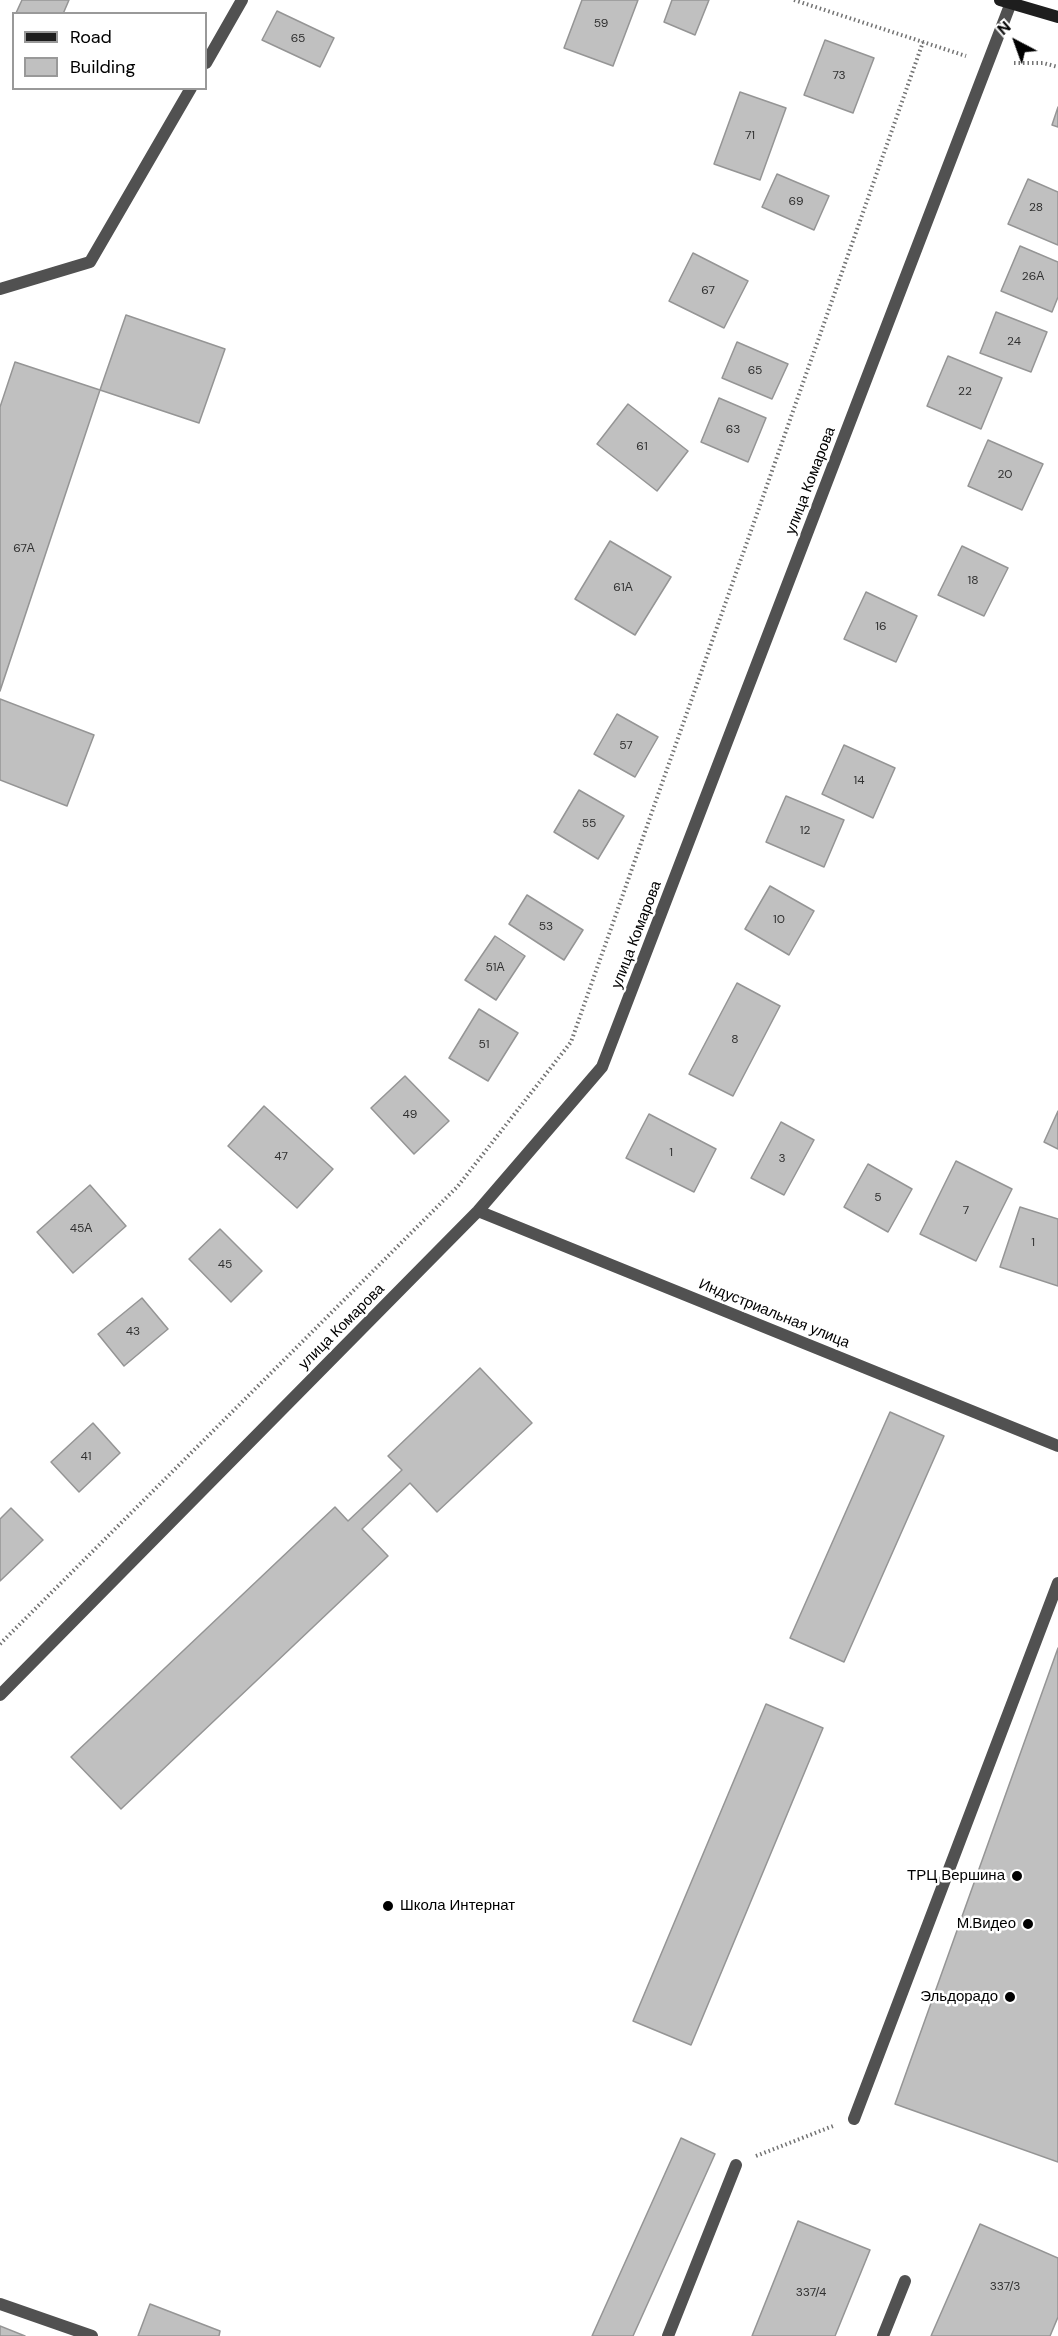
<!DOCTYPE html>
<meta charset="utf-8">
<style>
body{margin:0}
#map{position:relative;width:1058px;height:2336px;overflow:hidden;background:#fff;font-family:"DM Sans",sans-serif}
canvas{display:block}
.legend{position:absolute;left:12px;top:12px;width:195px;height:78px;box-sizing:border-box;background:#fff;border:2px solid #999;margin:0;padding:8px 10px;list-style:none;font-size:18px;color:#000}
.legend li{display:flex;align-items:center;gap:12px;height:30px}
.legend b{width:30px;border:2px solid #999}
.north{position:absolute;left:986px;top:12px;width:60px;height:60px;-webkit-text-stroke:4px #fff;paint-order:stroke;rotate:319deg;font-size:16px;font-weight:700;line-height:24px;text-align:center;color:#000}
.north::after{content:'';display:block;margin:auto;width:21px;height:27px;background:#000;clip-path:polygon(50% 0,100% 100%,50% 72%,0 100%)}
</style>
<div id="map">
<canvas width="1058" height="2336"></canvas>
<ul class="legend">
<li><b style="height:8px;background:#1e1e1e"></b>Road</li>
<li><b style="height:16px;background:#c0c0c0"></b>Building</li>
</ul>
<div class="north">N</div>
</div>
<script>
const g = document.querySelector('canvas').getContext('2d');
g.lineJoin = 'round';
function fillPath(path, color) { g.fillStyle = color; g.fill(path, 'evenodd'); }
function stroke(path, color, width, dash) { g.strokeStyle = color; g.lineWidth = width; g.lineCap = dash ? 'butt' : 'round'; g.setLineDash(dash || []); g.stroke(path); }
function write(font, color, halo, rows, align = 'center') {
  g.font = font + ' "DM Sans",sans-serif'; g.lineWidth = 5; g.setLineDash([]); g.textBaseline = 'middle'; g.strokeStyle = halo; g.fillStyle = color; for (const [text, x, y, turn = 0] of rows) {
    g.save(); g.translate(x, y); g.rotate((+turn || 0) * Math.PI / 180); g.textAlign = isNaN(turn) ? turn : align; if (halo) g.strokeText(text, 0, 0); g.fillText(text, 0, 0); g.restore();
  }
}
const building = new Path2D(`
 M22,0H69L63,14H18L16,13Z
 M582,0H638L613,66L564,48Z
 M672,0H709L695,35L664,22Z
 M277,11L334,38L320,67L262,40Z
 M825,40L874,58L853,113L804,95Z
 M740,92L786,108L760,180L714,164Z
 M1058,107V127L1052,125Z
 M777,174L829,196L814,230L762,207Z
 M1028,179L1058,192V245L1008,224Z
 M1020,246L1058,262V297L1052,312L1001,291Z
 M693,253L748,281L724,328L669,301Z
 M996,312L1047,332L1031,372L980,353Z
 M126,315L225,349L199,423L100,390Z
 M737,342L788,364L772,399L722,378Z
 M948,356L1002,378L981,429L927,406Z
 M15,362L100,390L0,691V407Z
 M719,398L766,418L748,462L701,442Z
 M628,404L688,451L657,491L597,444Z
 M988,440L1043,464L1022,510L968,486Z
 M610,541L671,577L635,635L575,599Z
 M962,546L1008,568L984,616L938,595Z
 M866,592L917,616L896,662L844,639Z
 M0,699L94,735L67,806L0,780Z
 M617,714L658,737L635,777L594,754Z
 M844,745L895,768L873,818L822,794Z
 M579,790L624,816L598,859L554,832Z
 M786,796L844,820L824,867L766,842Z
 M770,886L814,911L789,955L745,929Z
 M527,895L583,930L564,960L509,924Z
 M495,936L525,956L496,1000L465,980Z
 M737,983L780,1006L733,1096L689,1074Z
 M479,1009L518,1033L488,1081L449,1058Z
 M405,1076L449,1121L414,1154L371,1108Z
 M264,1106L333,1169L297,1208L228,1146Z
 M1058,1111V1149L1044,1142Z
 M649,1114L716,1149L694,1192L626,1158Z
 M781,1122L814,1140L784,1195L751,1178Z
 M956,1161L1012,1189L976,1261L920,1234Z
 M868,1164L912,1189L888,1232L844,1207Z
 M90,1185L126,1226L73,1273L37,1232Z
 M1020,1207L1058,1219V1286L1000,1267Z
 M220,1229L262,1271L231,1302L189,1259Z
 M142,1298L168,1329L124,1366L98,1334Z
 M480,1368L532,1423L437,1512L410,1483L362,1529L388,1556L121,1809L71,1757L335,1507L348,1521L402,1470L388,1456Z
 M890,1412L944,1436L844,1662L790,1638Z
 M93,1423L120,1453L79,1492L51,1462Z
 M11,1508L43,1540L0,1581V1519Z
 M1058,1648V2162L895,2104Z
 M766,1704L823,1728L691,2045L633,2021Z
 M681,2138L715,2154L633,2336H592Z
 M798,2221L870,2250L835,2336H752Z
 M980,2224L1058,2258V2317L1050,2336H931Z
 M150,2304L220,2331L219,2336H138Z
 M0,2326L25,2336H0Z`);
const path = new Path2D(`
 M794,0L966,56
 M1014,63H1043L1058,67
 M0,1644L458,1186L571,1042L923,42
 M756,2156L833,2126`);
const lane = new Path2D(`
 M206,63L242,0
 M0,289L90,262L191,88
 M854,2119L1058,1583
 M0,2304L92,2336
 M668,2336L736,2165
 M883,2336L905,2281`);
const street = new Path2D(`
 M478,1211L1058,1446
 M0,1695L478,1211L602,1067L1012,0`);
const secondary = new Path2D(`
 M1000,0L1058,17`);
const markers = [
 [1017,1876,6,"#000"],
 [388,1906,6,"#000"],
 [1028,1924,6,"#000"],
 [1010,1997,6,"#000"]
];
const numberNames = [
 ["59",601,24],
 ["65",298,39],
 ["73",839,76],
 ["71",750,136],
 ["69",796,202],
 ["28",1036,208],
 ["26А",1033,277],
 ["67",708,291],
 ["24",1014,342],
 ["65",755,371],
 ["22",965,392],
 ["63",733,430],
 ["61",642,447],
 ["20",1005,475],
 ["67А",24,549],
 ["18",973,581],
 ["61А",623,588],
 ["16",881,627],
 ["57",626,746],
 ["14",859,781],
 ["55",589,824],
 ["12",805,831],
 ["10",779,920],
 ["53",546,927],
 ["51А",495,968],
 ["8",735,1040],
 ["51",484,1045],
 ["49",410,1115],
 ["1",671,1153],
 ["47",281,1157],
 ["3",782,1159],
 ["5",878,1198],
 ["7",966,1211],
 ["45А",81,1229],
 ["1",1033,1243],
 ["45",225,1265],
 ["43",133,1332],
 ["41",86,1457],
 ["337/3",1005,2287],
 ["337/4",811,2293]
];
const streetNames = [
 ["улица Комарова",811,481,-69],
 ["улица Комарова",637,935,-69],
 ["Индустриальная улица",774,1314,22],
 ["улица Комарова",342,1327,-45]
];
const poiNames = [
 ["ТРЦ Вершина",1005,1876],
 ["Школа Интернат",400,1906,"left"],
 ["М.Видео",1016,1924],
 ["Эльдорадо",998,1997]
];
fillPath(building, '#c0c0c0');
stroke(building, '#959595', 1.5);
stroke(path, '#737373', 4, [1.5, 3]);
stroke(lane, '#515151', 12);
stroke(street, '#515151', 12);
stroke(secondary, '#1e1e1e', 12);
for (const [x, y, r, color] of markers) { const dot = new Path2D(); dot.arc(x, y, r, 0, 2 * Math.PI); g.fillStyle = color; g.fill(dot); stroke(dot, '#fff', 2); }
write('12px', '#303030', null, numberNames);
write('15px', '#000', '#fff', streetNames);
write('15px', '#000', '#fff', poiNames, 'right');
</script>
